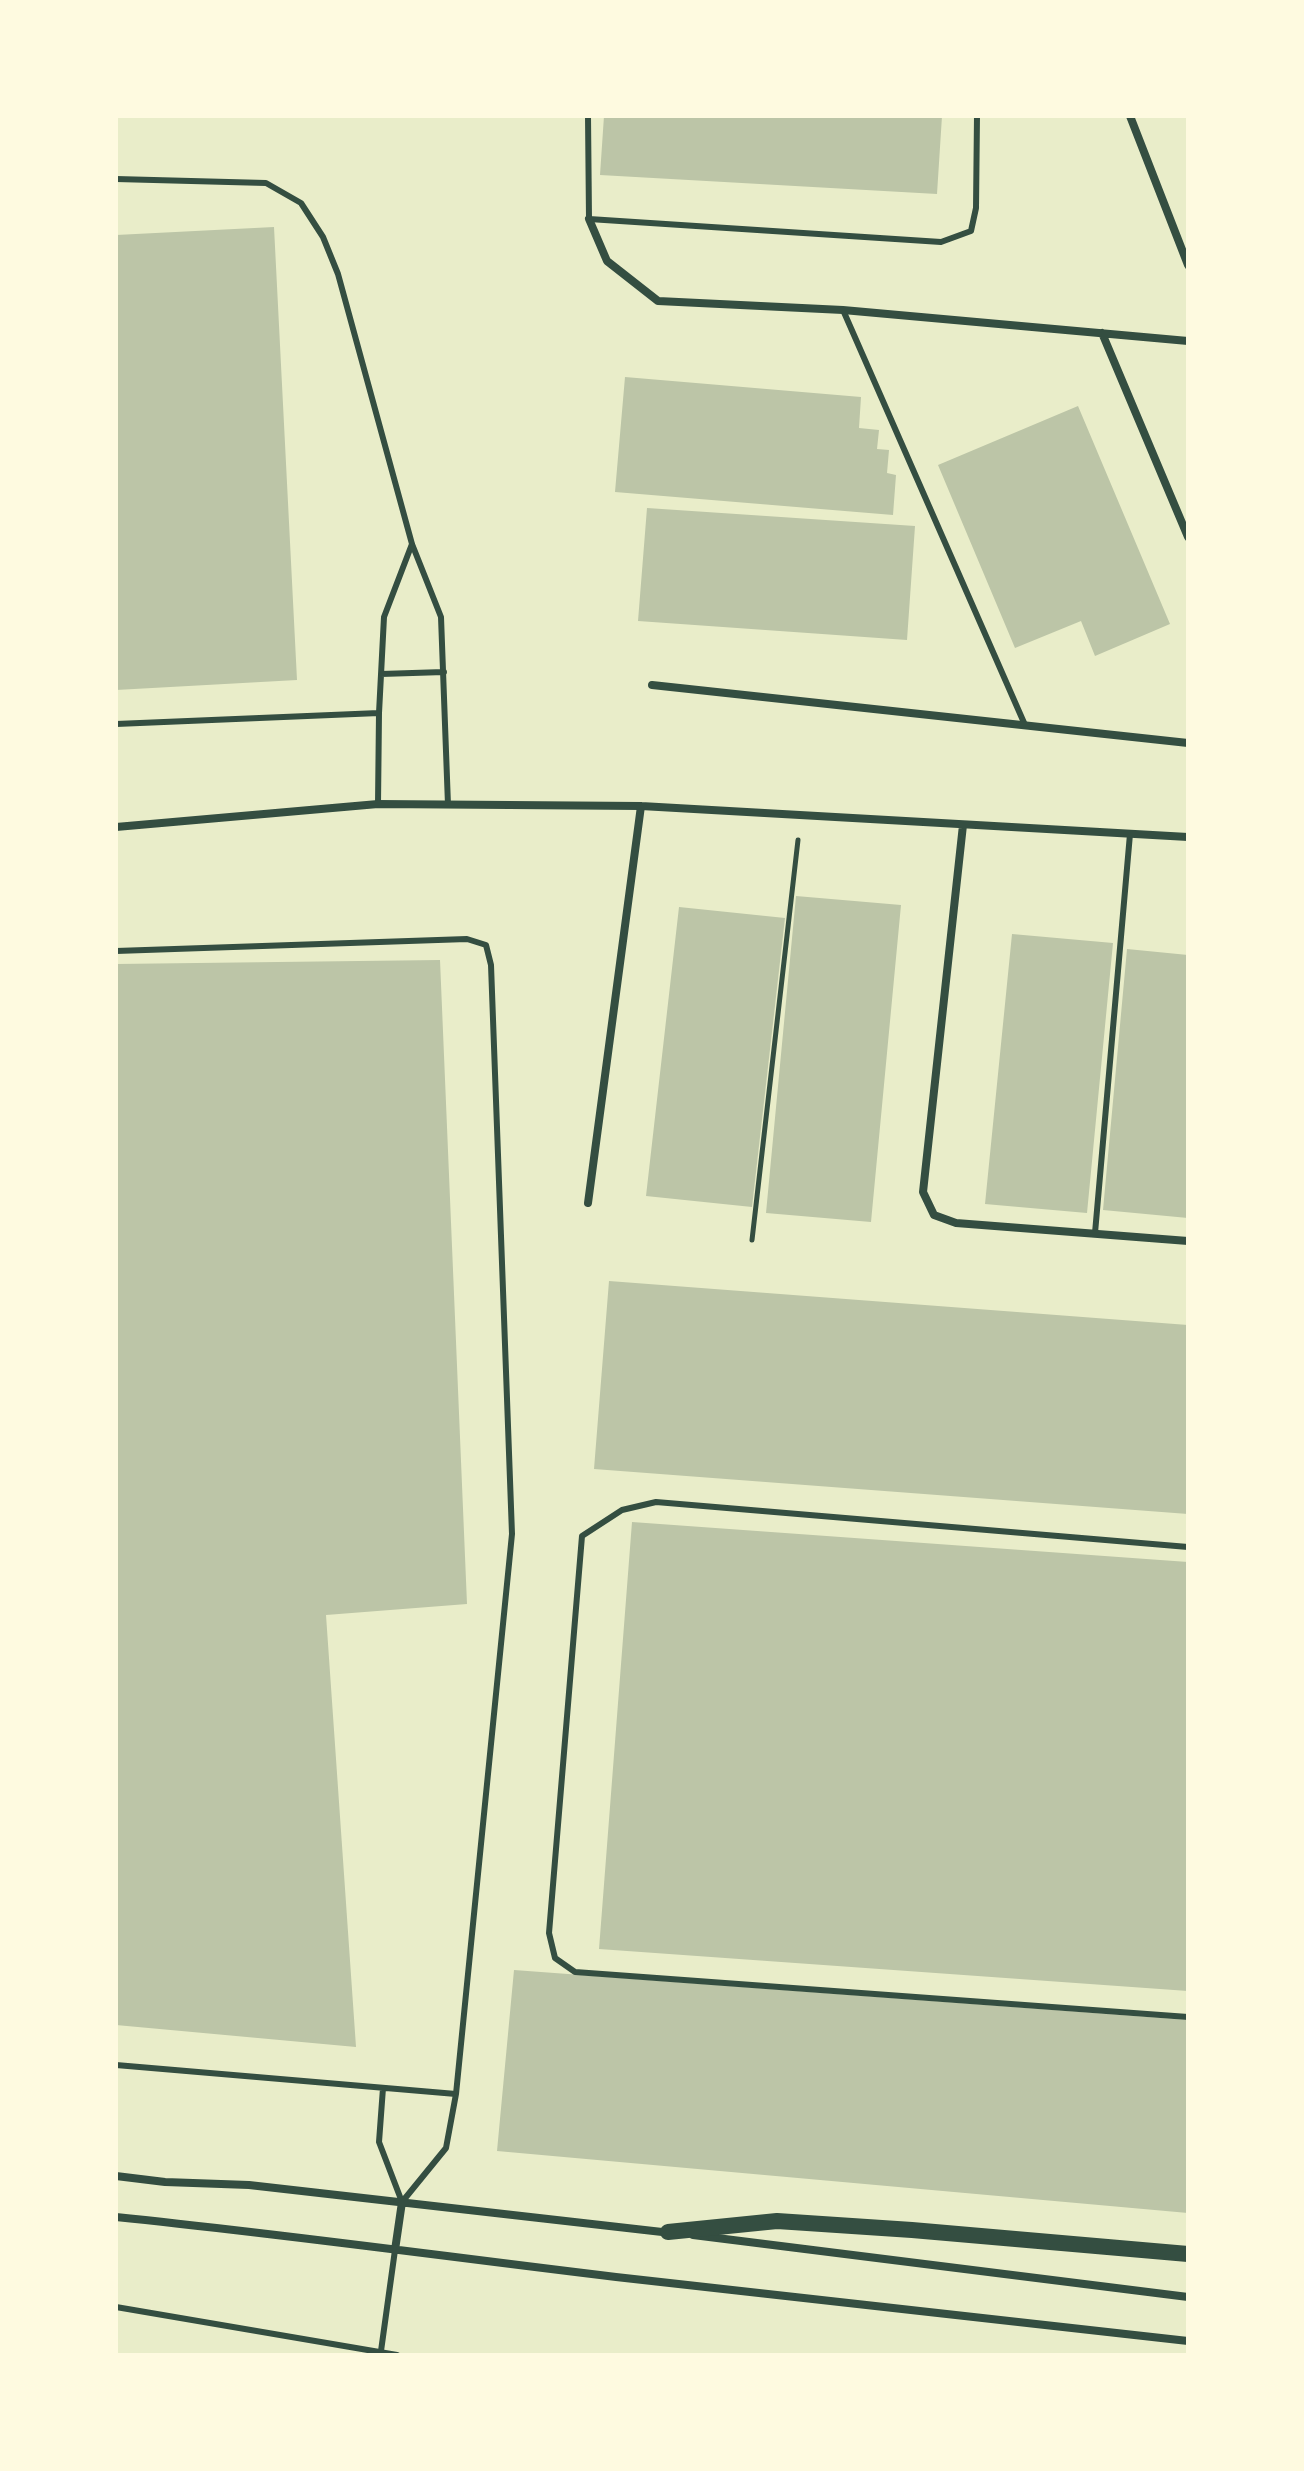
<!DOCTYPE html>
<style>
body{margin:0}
#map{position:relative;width:1304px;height:2471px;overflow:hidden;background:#e9edc9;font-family:"Libre Baskerville",serif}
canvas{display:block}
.frame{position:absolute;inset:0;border:118px solid #fefae0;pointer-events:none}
</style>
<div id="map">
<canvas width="1304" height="2471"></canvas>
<div class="frame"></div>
</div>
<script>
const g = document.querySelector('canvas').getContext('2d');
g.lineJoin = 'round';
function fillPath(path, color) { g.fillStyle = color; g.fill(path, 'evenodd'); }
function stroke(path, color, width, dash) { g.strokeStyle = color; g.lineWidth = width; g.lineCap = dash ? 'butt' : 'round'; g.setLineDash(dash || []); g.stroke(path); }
const building = new Path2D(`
 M604,116H942L937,194L600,175Z
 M274,227L297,680L116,690V235Z
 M625,377L861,397L859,428L879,430L877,449L889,450L887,473L896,475L893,515L615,492Z
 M1078,406L1170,624L1095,656L1081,621L1015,648L938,465Z
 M647,508L915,526L907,640L638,621Z
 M796,896L901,905L871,1222L766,1213Z
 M679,907L785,918L752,1207L646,1196Z
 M1012,934L1113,943L1087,1213L985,1204Z
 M1127,949L1188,955V1218L1103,1210Z
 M440,960L467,1604L326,1615L356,2047L116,2025V964Z
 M609,1281L1188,1325V1514L594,1469Z
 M632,1522L1188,1562V1991L599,1949Z
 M514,1970L1188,2020V2213L497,2151Z`);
const path = new Path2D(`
 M752,1240L798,840`);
const service = new Path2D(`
 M588,116L589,219L941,242L971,231L976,208L977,116
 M116,179L266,183L301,203L323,237L338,274L412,544L441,617L448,805
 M843,310L1025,725
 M381,674L444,672
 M116,724L379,713
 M378,804L379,713L384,617L412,544
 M116,951L467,939L486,945L491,965L512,1534L456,2094L446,2148L402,2202L379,2142L383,2088
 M1095,1233L1130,834
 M1188,1547L656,1502L622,1510L582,1536L549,1933L555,1958L575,1972L1188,2017
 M116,2065L456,2094
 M116,2307L397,2355
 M381,2351L395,2250`);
const minor = new Path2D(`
 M1130,116L1188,265
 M589,219L607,261L658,301L843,310L1188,341
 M1102,333L1188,537
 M652,685L1188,743
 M963,825L923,1192L934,1215L956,1223L1188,1241
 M116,827L378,804L641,806L1188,837
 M588,1203L641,806
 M116,2176L165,2182L249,2185L671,2233
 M116,2217C283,2234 449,2257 616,2277C806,2300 997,2320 1188,2341
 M693,2235L1188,2297
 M395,2250L402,2202`);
const secondary = new Path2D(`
 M668,2232L777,2221L912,2230L1188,2254`);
fillPath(building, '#bcc5a7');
stroke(path, '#344e41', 5);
stroke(service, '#344e41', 6);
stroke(minor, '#344e41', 8);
stroke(secondary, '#344e41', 16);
</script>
